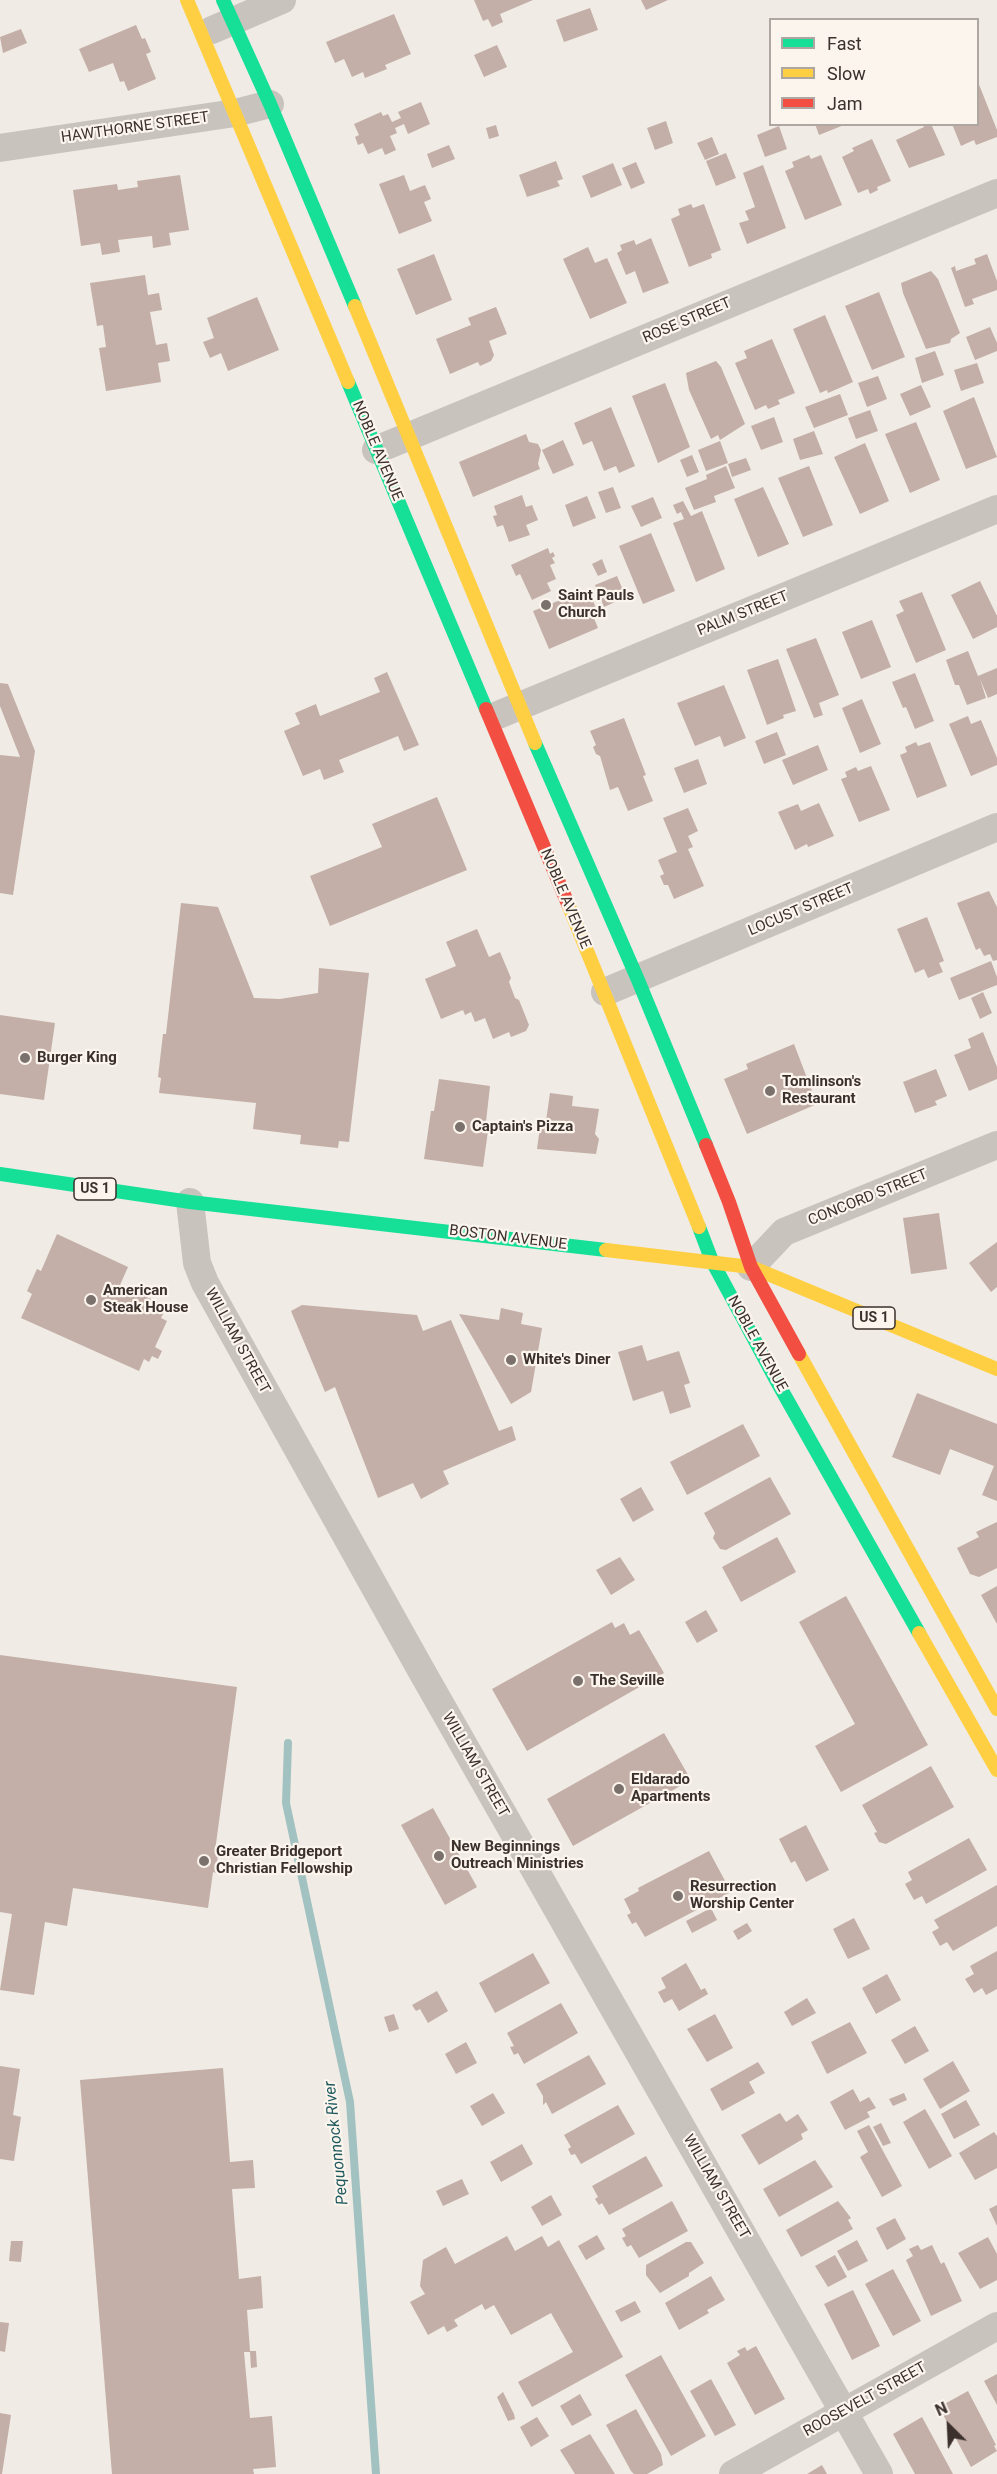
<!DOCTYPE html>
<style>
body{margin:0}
#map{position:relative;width:997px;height:2474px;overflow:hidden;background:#f0ebe5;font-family:Roboto,sans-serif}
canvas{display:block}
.legend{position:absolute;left:769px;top:18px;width:210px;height:108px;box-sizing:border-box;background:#fbf5ee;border:2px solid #aea6a0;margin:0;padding:8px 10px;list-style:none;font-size:18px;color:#3b302b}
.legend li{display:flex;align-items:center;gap:12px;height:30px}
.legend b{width:30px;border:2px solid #aea6a0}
.north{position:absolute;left:919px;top:2396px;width:60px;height:60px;-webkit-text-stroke:4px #fbf5ee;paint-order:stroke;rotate:336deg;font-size:16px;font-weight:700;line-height:24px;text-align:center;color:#3b302b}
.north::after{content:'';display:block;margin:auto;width:21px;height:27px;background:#3b302b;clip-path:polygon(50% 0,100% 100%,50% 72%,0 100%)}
</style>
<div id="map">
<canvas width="997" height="2474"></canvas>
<ul class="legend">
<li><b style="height:8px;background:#16e098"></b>Fast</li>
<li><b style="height:8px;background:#ffcf43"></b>Slow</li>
<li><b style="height:8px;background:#f24e42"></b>Jam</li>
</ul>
<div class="north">N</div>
</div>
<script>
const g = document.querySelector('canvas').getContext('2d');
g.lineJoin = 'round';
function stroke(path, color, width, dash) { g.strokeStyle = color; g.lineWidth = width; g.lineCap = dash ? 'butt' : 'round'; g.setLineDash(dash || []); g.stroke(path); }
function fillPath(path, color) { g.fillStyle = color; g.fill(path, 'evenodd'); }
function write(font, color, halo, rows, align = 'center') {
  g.font = font + ' Roboto,sans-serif'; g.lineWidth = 4.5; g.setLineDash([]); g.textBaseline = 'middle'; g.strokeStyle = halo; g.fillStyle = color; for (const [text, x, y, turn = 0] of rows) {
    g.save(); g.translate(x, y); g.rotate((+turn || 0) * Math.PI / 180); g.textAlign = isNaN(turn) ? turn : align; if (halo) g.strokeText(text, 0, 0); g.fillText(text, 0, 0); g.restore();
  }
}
const stream = new Path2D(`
 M288,1743L286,1803L350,2102L376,2474`);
const building = new Path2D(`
 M474,0H533L500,14L503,22L492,27L488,19L483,21Z
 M641,0H668L646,10Z
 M590,8L598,30L564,42L556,20Z
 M394,14L411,54L385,65L387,69L365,78L363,72L352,77L344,59L335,63L326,42Z
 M136,25L142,39L145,38L151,52L146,54L156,79L128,91L124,81L120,82L113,63L89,72L79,49Z
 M21,29L27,43L3,53L0,37Z
 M497,45L507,67L484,77L474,55Z
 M978,82L997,130V137L976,145L974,140L961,146L952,124H978Z
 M421,102L430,124L408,134L404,124L395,128L397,133L390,136L396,150L385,155L382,148L368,154L363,143L358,145L355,137L359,135L354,124L381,112L383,116L388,114L392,122L401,118L398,112Z
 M666,121L673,143L655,150L647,128Z
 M815,124H844V125L819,135Z
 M923,124H931L945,155L909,168L896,140L924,127Z
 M496,125L499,136L489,139L486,128Z
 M779,126L787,149L765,157L757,135Z
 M712,137L719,154L705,160L697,143Z
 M872,139L891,181L877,187L878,190L870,194L868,189L858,193L842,157L854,151L852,148Z
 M449,145L455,159L432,168L427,154Z
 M726,153L736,178L716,186L706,161Z
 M809,155L811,159L821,155L842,205L805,220L785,171L794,167L792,162Z
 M556,161L563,179L557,181L560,186L527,197L519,175Z
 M636,162L645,183L631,189L622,168Z
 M613,163L622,185L591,198L582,176Z
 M763,165L786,228L747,244L739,223L749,220L745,211L755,207L743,173Z
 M180,175L189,230L169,233L171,245L153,248L152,236L118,240L120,252L102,255L100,243L81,246L73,190L117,184L118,190L138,187L137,181Z
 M404,175L410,191L425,185L431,199L424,202L432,221L399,234L379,184Z
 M691,204L693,208L704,204L721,250L711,254L712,258L689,267L671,219L680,215L678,209Z
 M651,238L669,283L643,293L635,271L626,275L617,253L622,250L620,245L634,240L636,245Z
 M588,247L595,263L607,258L627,303L590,319L563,259Z
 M434,254L452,300L416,315L397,269Z
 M987,254L997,281V290L972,299L974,304L965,307L951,268L955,266L956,271L976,264L974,259Z
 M931,271L938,279L960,333L951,339L950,343L926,349L903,293L901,283Z
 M145,275L148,295L159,293L162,310L150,312L156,345L167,343L170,361L158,363L161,382L106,391L99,348L106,347L103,325L97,326L90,283Z
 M879,292L905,357L872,370L845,306Z
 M257,297L279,350L228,371L221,353L210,358L203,342L214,338L207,318Z
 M496,307L507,334L489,341L494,355L491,361L480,366L478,362L450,374L436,339L471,325L468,318Z
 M825,315L853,382L828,393L827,390L820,393L793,329Z
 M990,327L997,343V351L975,360L966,337Z
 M772,339L795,393L778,400L780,404L768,409L766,405L755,410L735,363L747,358L744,351Z
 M935,351L944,375L922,383L915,358Z
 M716,361L721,367L745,424L720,440L718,435L711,439L689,390L686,373Z
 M977,363L984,383L961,391L954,370Z
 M878,376L887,399L867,407L858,383Z
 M665,383L690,447L658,463L632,396Z
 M921,385L931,407L910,416L900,394Z
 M840,394L848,415L814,428L805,407Z
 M974,397L997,457L966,469L943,411Z
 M611,407L635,466L619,473L616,466L604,471L592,441L583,445L574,423Z
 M870,410L878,431L856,439L848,418Z
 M774,417L783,442L761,450L751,426Z
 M916,422L940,480L910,493L885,434Z
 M814,431L823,454L800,460L793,439Z
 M526,434L529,442L538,444L541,450L538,464L540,469L473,497L459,462Z
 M563,440L574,465L553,474L542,450Z
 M720,441L728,463L706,471L698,450Z
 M865,443L889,501L860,514L834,457Z
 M692,455L699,472L687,477L680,460Z
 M746,458L751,470L732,477L728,464Z
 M726,466L735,488L714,496L716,502L694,510L685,488L707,479L706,475Z
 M809,466L833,525L803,537L778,478Z
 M613,487L621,508L606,513L598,492Z
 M763,487L789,544L758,557L734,499Z
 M522,495L526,507L532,505L538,520L526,525L530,535L509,542L503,525L497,527L493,516L497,515L494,506Z
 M587,496L596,518L573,527L565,505Z
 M653,497L662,518L641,527L631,506Z
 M683,501L691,516L702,511L725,569L696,582L673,523L684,519L681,512L677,514L673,505Z
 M651,533L675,591L643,604L619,546Z
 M548,548L550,554L553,552L555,556L552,558L555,563L550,565L556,579L547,583L551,591L532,600L520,574L516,576L511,565Z
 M602,559L607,572L598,576L592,564Z
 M617,576L626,597L604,607L595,585Z
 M980,581L997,616V627L973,639L951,595Z
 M583,591L587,601L592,598L599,616L594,618L598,628L549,649L533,611Z
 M922,592L946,650L916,663L896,615L904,611L899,601Z
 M872,620L891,667L861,679L842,632Z
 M816,638L839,695L819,703L823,715L814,718L786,649Z
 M968,651L978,676L997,668V694L988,698L980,679L986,698L967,705L959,685H955L946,660Z
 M778,659L796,711L783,715L784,718L767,725L747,670Z
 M387,672L419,745L404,751L398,736L339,760L344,772L324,780L320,769L303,776L284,731L300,724L295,713L316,704L320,716L380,692L374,678Z
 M915,673L934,721L915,729L906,707L903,708L892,682Z
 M0,683L8,684L35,751L13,895L0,893V755L20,757L0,706Z
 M724,685L746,738L724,747L720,736L695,746L677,703Z
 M862,699L881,744L860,753L842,708Z
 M968,716L971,724L981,720L997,758V765L971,776L949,724Z
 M624,718L646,775L643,776L653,801L628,811L618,787L610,790L600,756L596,754L593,747L596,745L590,731Z
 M777,732L786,755L764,764L755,741Z
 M916,742L918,746L930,742L947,786L917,798L900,755L907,752L905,747Z
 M818,745L828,770L793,785L782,760Z
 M698,759L707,784L684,793L674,768Z
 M871,766L890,810L859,822L841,779L847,777L845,772L856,767L858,771Z
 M437,797L467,870L330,926L310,876L382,847L372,824Z
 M819,803L834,836L808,847L807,844L795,850L778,812L798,804L801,811Z
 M688,808L698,831L688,836L693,847L688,849L704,886L674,899L668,885H664L660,876L664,874L658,860L677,852L663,818Z
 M989,891L997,907V960L993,961L990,954L984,956L980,948L976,950L957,903Z
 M181,903L218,907L254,998L280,999L318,993L319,968L369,973L349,1142L339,1141L338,1148L300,1144L301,1135L253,1129L256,1103L159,1093L161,1078L158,1077L163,1034H166Z
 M927,917L944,961L939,963L943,972L928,978L924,969L915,973L897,929Z
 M477,929L489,957L500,952L511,978L509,982L515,998L519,1000L529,1025L526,1031L511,1037L509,1032L493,1039L485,1018L475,1022L471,1012L465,1015L463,1010L441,1019L425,979L456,966L446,942Z
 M991,961L997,977V985L959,1000L950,978Z
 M983,992L992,1013L980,1019L971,998Z
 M0,1015L55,1023L44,1100L0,1094Z
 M983,1032L997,1067V1079L969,1091L954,1055L971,1048L968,1039Z
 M794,1044L817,1104L747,1134L724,1079L748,1069L746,1064Z
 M936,1069L947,1096L935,1101L937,1105L915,1113L903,1082Z
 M439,1079L490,1086L486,1122L492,1123L491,1132L488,1131L483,1167L424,1159L431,1111H434Z
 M550,1093L573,1096L572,1106L599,1109L595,1134L599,1139L596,1154L537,1149L541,1120L546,1121Z
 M939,1213L947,1269L911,1274L903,1218Z
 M57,1234L128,1267L120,1285L167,1306L161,1318L167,1321L155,1347L162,1351L158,1359L152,1356L149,1362L144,1359L139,1371L21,1318L32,1294L27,1291L37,1269L41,1271Z
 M997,1242V1287L991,1292L969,1263Z
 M302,1305L417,1315L423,1331L451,1320L499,1431L512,1426L516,1440L443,1471L449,1484L421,1499L413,1483L378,1498L335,1387L325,1392L291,1311Z
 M501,1308L523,1313L521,1324L542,1328L531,1392L511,1404L459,1314L499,1320Z
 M642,1345L647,1361L679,1351L690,1383L684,1385L691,1407L670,1414L663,1391L633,1401L618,1352Z
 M917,1393L997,1424V1501L982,1495L994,1466L950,1449L940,1475L892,1457Z
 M743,1424L760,1456L687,1495L670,1462Z
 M770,1477L791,1514L726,1550L720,1549L713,1538L715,1533L704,1513Z
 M641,1487L654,1510L633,1522L620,1499Z
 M997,1522V1568L979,1577L970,1574L957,1548L979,1537L976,1532Z
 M777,1537L796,1572L741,1602L722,1567Z
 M620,1557L635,1580L611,1595L596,1570Z
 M997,1586V1624L981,1595Z
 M846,1596L928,1745L841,1792L815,1746L855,1724L799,1622Z
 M706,1610L718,1631L697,1643L685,1622Z
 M612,1622L615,1628L624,1623L630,1635L639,1630L664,1673L527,1751L492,1689Z
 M0,1655L237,1687L215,1851L218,1854L216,1873L213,1872L208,1908L73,1888L67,1926L45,1922L34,1995L0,1990L12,1914L0,1912Z
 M664,1733L691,1780L573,1846L547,1799Z
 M931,1766L954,1807L886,1844L879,1842L874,1833L877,1832L862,1805Z
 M433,1808L477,1887L445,1905L401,1825Z
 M806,1825L829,1870L806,1882L795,1861L791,1863L779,1839Z
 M969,1838L987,1870L926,1904L922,1896L914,1900L905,1884L912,1880L908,1872Z
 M709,1851L731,1892L645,1937L636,1922L632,1924L627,1915L631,1913L624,1899L639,1891L638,1888Z
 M997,1885V1926L953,1951L947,1942L940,1946L932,1932L939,1928L934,1920Z
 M711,1908L717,1920L692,1933L686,1921Z
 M854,1918L870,1949L848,1959L833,1929Z
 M747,1923L752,1931L738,1940L733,1931Z
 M997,1951V1989L986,1995L982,1988L974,1993L965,1979L974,1974L970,1966Z
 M533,1953L550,1983L495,2013L479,1983Z
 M686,1963L701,1990L705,1988L708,1994L679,2011L672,1999L664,2003L658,1992L666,1988L661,1978Z
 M887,1974L901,2000L876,2014L862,1988Z
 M437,1991L448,2011L428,2023L420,2009L416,2011L412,2005Z
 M807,1998L816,2013L792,2026L784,2012Z
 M561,2003L578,2033L524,2064L518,2053L514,2055L510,2047L514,2046L507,2033Z
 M394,2014L399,2029L389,2032L384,2017Z
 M715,2014L733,2048L707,2062L687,2029Z
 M850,2022L867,2053L827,2074L811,2042Z
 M915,2026L929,2051L905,2064L891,2040Z
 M466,2042L477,2063L456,2074L445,2054Z
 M589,2055L606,2084L552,2114L546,2102L543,2105V2096L536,2084Z
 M953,2061L970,2091L940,2109L923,2079Z
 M758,2062L765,2073L749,2082L755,2093L722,2111L710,2089Z
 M0,2066L20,2069L13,2115L21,2117L14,2161L0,2159Z
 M223,2068L230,2162L253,2160L255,2188L232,2189L239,2279L261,2276L263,2308L247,2310L250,2351H256L257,2367L251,2368L250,2352H244L250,2418L272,2416L276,2467L253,2469L254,2474H112L80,2080Z
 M853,2089L860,2102L869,2097L876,2108L867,2112L870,2117L845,2130L830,2102Z
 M493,2093L505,2113L482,2126L470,2106Z
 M904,2093L907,2100L893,2106L889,2099Z
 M966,2100L980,2125L954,2139L941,2114Z
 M618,2105L635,2134L581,2164L575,2154L571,2155L568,2149L571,2147L564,2135Z
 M925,2109L952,2156L929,2169L903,2122Z
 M780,2113L786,2122L798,2114L808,2130L801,2134L803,2139L759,2165L741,2135Z
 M881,2123L891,2143L883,2146L873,2127Z
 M869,2125L902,2186L882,2197L860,2157L868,2152L857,2131Z
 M994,2132L997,2136V2168L975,2180L959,2153Z
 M522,2144L533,2164L501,2182L490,2162Z
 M646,2156L663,2186L609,2215L602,2203L599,2205L595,2199L598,2197L592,2186Z
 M815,2160L833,2187L779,2217L763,2189Z
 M462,2179L469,2194L443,2206L436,2191Z
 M551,2195L562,2215L542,2226L531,2207Z
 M672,2201L688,2231L639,2258L631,2245L627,2247L622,2238L626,2236L622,2229Z
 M838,2201L851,2218L848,2220L853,2229L801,2257L786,2230Z
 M997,2205V2226L989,2209Z
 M895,2218L906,2239L887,2250L876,2228Z
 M597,2235L605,2249L586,2260L578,2246Z
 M507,2236L515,2251L542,2236L548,2247L559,2240L623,2357L532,2407L518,2382L573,2352L551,2313L511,2335L494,2305L485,2310L482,2304L454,2320L458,2326L447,2332L444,2326L428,2335L410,2302L425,2294L420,2286L423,2260L446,2247L455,2264Z
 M988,2237L997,2254V2280L980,2289L958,2253Z
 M857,2240L868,2261L848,2271L837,2251Z
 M11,2241H23L21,2262L9,2261Z
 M686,2242H691L704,2263L689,2273V2276L660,2293L646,2275V2265Z
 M918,2245L921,2250L932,2245L941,2264L944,2262L962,2301L931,2316L906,2260L913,2256L909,2249Z
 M835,2255L847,2277L828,2287L815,2266Z
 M893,2269L921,2321L893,2336L865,2284Z
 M711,2276L725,2300L707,2310L709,2313L679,2330L665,2303Z
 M853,2290L880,2346L852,2360L824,2304Z
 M635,2301L641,2312L621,2322L615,2311Z
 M0,2322L9,2323L5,2352L0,2351Z
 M756,2346L785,2399L755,2415L727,2363L740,2355L737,2351L745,2347L747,2351Z
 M661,2355L706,2436L671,2456L625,2375Z
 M997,2374V2405L984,2381Z
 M711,2379L736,2425L715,2436L690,2391Z
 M968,2391L996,2445L994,2446L997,2451L971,2467L939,2407Z
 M503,2392L514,2414L515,2419L508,2421L497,2397Z
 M580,2394L592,2415L572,2426L560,2406Z
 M636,2409L661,2454L663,2465L647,2474H634L631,2471L606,2425Z
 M0,2413L11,2415L2,2474H0Z
 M537,2417L549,2436L531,2447L520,2427Z
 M922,2417L953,2474H915L893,2434Z
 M590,2434L615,2474H575L560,2450Z
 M822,2465L827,2474H807Z`);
const street = new Path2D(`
 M212,30L282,0
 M0,148L235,113L270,104
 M376,450L997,193
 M498,715L997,509
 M605,992L997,827
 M190,1202L197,1263L205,1283L421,1670L879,2474
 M751,1267L784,1232L997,1145
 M733,2474L997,2326`);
const fast = new Path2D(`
 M223,0L270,104L355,306
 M348,382L486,709
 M535,743L638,980L706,1145
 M0,1174L190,1202L606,1250
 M699,1227L712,1261L776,1380L919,1633`);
const slow = new Path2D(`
 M187,0L348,382
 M355,306L535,743
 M568,904L699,1227
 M606,1250L751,1267L997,1369
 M799,1354L997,1709
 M919,1633L997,1770`);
const jam = new Path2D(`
 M486,709L568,904
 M706,1145L729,1202L751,1267L799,1354`);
const markers = [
 [546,605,6,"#7a716c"],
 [25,1058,6,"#7a716c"],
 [770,1091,6,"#7a716c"],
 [460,1127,6,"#7a716c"],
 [91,1300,6,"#7a716c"],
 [511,1360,6,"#7a716c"],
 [578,1681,6,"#7a716c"],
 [619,1789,6,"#7a716c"],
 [439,1856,6,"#7a716c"],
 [204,1861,6,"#7a716c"],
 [678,1896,6,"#7a716c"]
];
const shields = [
 [95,1189,42],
 [874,1318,42]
];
const shieldNames = [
 ["US 1",95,1189],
 ["US 1",874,1318]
];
const streetNames = [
 ["HAWTHORNE STREET",135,128,-8],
 ["ROSE STREET",687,321,-23],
 ["NOBLE AVENUE",377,451,67],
 ["PALM STREET",743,614,-22],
 ["NOBLE AVENUE",565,899,67],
 ["LOCUST STREET",801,910,-23],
 ["CONCORD STREET",868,1198,-22],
 ["BOSTON AVENUE",508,1238,7],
 ["WILLIAM STREET",237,1341,61],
 ["NOBLE AVENUE",757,1344,61],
 ["WILLIAM STREET",475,1765,60],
 ["WILLIAM STREET",716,2187,60],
 ["ROOSEVELT STREET",865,2400,-29]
];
const poiNames = [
 ["Saint Pauls",558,596],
 ["Church",558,613],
 ["Burger King",37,1058],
 ["Tomlinson's",782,1082],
 ["Restaurant",782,1099],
 ["Captain's Pizza",472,1127],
 ["American",103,1291],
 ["Steak House",103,1308],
 ["White's Diner",523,1360],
 ["The Seville",590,1681],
 ["Eldarado",631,1780],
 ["Apartments",631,1797],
 ["New Beginnings",451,1847],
 ["Outreach Ministries",451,1864],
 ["Greater Bridgeport",216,1852],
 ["Christian Fellowship",216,1869],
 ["Resurrection",690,1887],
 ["Worship Center",690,1904]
];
const waterNames = [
 ["Pequonnock River",337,2143,-96]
];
stroke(stream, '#a1c2c1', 8);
fillPath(building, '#c3afa7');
stroke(street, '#c9c3be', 28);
stroke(fast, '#16e098', 14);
stroke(slow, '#ffcf43', 14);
stroke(jam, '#f24e42', 14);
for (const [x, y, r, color] of markers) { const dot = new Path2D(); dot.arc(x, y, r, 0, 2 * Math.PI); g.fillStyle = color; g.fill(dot); stroke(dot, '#fbf5ee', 2); }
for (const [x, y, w] of shields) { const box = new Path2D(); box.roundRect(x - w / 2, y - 11, w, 22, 4.5); g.fillStyle = '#fbf5ee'; g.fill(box); stroke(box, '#3b302b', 1.5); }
write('bold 14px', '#3b302b', null, shieldNames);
write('15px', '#3b302b', '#fbf5ee', streetNames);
write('bold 15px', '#3b302b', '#fbf5ee', poiNames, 'left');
write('italic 16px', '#1f5a5e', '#fbf5ee', waterNames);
</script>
